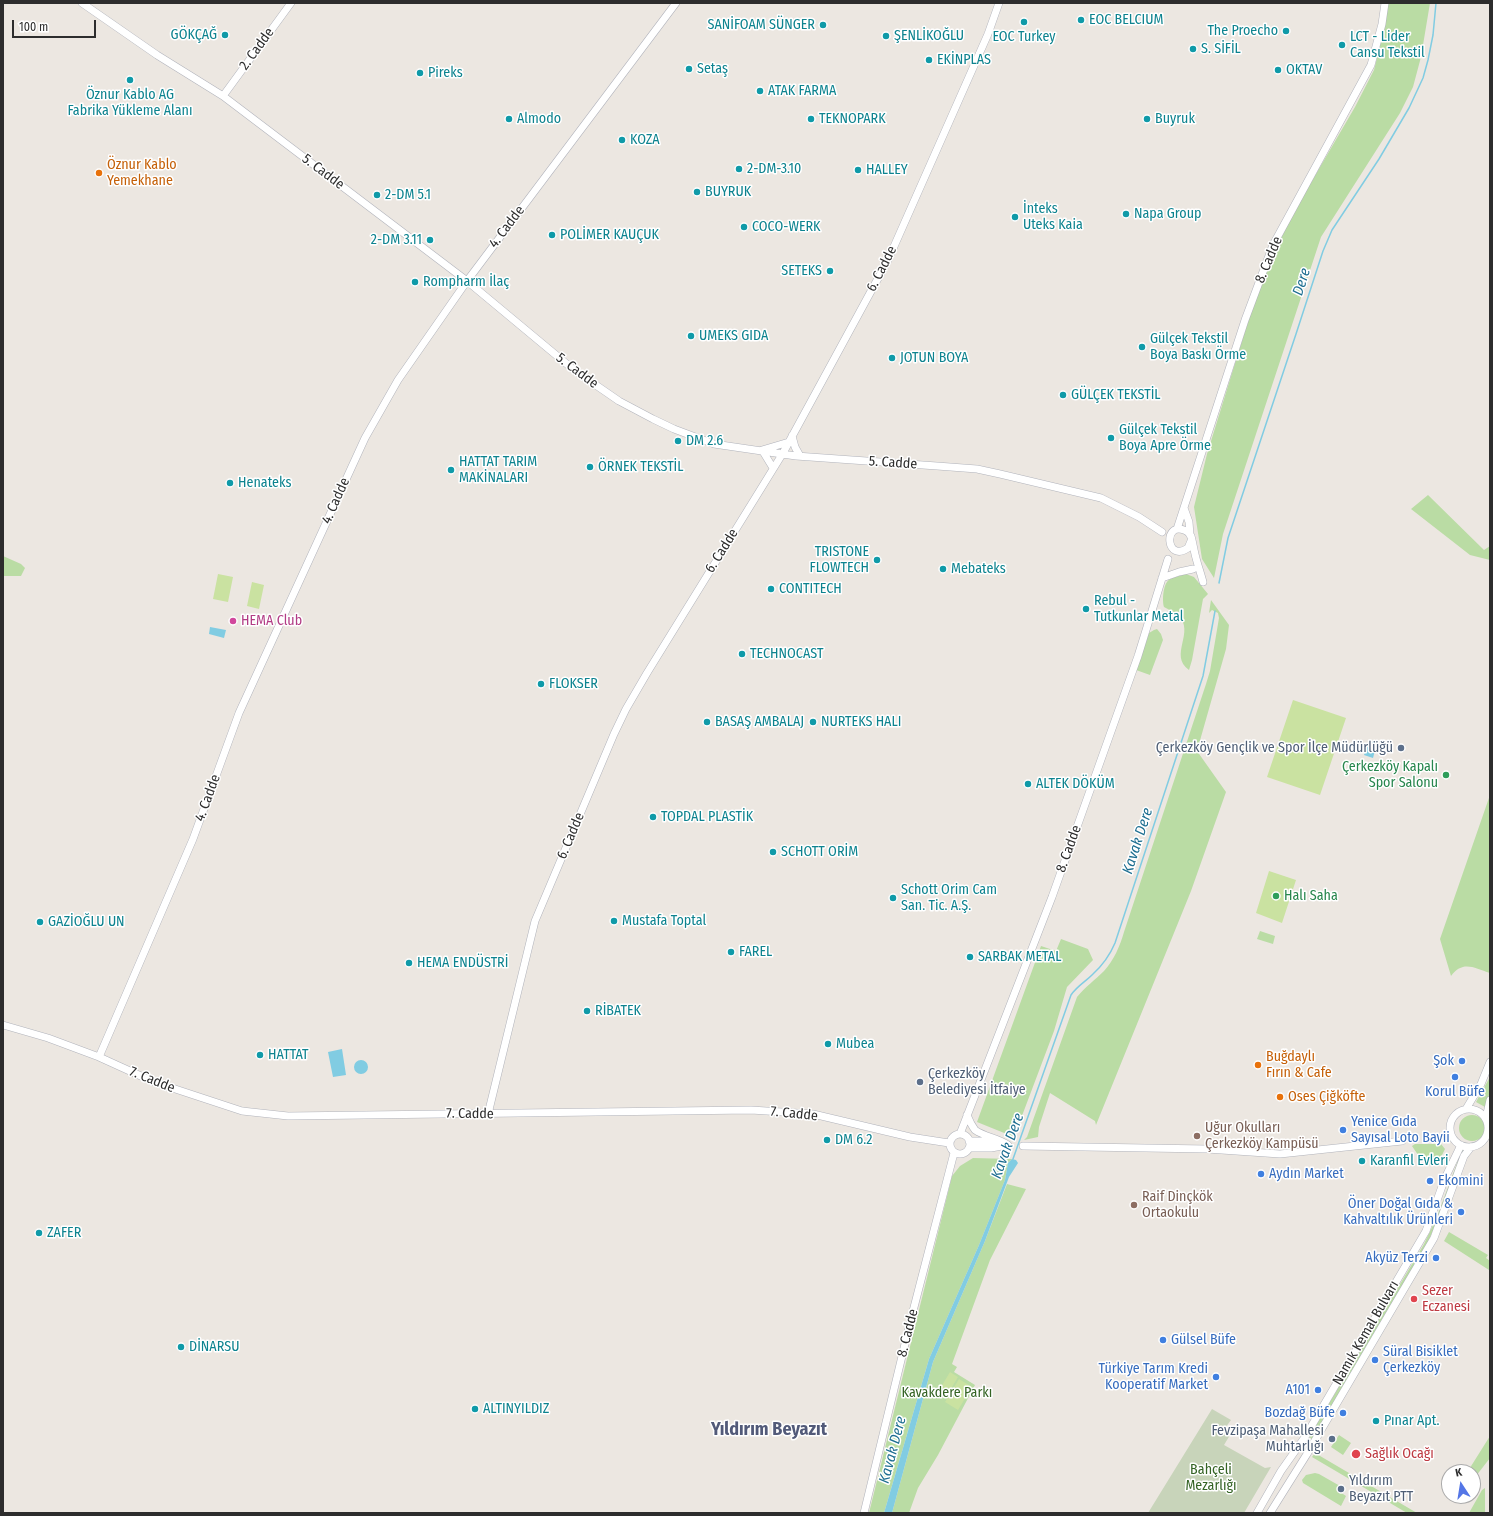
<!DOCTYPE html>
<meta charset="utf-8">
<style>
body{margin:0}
#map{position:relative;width:1493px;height:1516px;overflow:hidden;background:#ece7e1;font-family:"Fira Sans Condensed",sans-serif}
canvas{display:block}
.frame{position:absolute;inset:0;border:4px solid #2d2d2d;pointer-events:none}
.north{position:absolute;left:1441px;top:1464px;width:40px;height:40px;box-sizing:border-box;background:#fff;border:1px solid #ababab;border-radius:50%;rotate:348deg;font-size:11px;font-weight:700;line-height:16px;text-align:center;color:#2d2d2d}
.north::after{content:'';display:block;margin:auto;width:14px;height:18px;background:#5476e6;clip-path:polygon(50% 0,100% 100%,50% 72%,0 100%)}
.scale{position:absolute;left:12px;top:20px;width:84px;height:18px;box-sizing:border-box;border:2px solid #2d2d2d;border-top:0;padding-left:5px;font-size:12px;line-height:14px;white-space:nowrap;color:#2d2d2d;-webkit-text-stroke:3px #fff;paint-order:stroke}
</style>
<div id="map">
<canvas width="1493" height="1516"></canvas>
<div class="frame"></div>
<div class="north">K</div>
<div class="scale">100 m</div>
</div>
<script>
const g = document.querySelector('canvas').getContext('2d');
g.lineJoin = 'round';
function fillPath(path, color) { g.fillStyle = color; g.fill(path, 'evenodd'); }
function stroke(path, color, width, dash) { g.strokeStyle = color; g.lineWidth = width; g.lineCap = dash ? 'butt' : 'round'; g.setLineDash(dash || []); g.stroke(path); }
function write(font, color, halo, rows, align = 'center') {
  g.font = font + ' "Fira Sans Condensed",sans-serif'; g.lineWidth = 3; g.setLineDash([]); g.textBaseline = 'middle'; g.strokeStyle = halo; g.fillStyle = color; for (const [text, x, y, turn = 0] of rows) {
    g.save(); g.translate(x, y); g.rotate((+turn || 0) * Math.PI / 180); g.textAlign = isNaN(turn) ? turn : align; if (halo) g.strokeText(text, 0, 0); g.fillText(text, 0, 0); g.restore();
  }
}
const green = new Path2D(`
 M1387,3H1430L1421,57L1413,87L1400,113L1321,237L1223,534L1214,578L1202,559L1194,507L1207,454L1246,328L1274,246L1355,107L1374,70L1377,58Z
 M1428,495L1484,550L1490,546V560L1470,555L1411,509Z
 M3,556L21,564L25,568L21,576H3Z
 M1186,574L1194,577L1208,594L1203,599L1192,660L1189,670C1168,655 1196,632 1178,615C1174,612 1169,610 1164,607C1162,600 1163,583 1170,579C1175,577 1181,575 1186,574Z
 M1211,600L1229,625L1226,649L1197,751L1226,792L1191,891L1096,1125L1095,1121L1050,1093L1039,1127L1038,1137L1024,1140L1027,1137L1077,997C1085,987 1095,980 1104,971C1114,960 1120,946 1124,932L1206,684L1210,671L1219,618L1218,613L1212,610L1209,613Z
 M1157,629L1161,634L1163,640L1150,675L1136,670L1149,633L1154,630Z
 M1490,795V973C1474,968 1463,960 1451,976L1440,939Z
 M1260,931L1275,936L1273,944L1257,939Z
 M1061,939L1088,949L1093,960L1067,987L1054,1031L1014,1137L977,1122L1041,946L1056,951Z
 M1490,1077V1092L1485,1107L1476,1102Z
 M1459 1128a13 13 0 1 1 26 0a13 13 0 1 1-26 0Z
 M1415,1144H1441L1445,1149L1439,1161L1435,1159L1431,1166C1422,1161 1418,1155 1412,1146Z
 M1462,1150L1465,1151L1444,1206L1427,1244L1312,1439L1309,1437L1424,1244L1436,1219Z
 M973,1158L1012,1159L1008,1163L1005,1180L979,1245L929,1359L884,1513H869L952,1176L960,1166Z
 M1007,1184L1026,1189L990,1260L952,1364L957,1367L954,1372L975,1385L938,1455L918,1488L909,1513H892L933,1362L985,1241Z
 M1449,1232L1488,1255L1486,1258L1490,1261L1489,1270L1444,1241Z
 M1339,1435L1351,1443L1343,1455L1331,1447Z
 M1490,1436V1458L1476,1476L1473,1474V1472L1468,1471Z
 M1315,1453L1417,1513H1407L1312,1457Z
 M1315,1473L1319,1474L1340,1486L1337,1490L1346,1496L1341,1506L1303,1483L1302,1480L1306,1475Z
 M1485,1488V1513H1469L1482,1490Z`);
const cemetery = new Path2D(`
 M1212,1409L1231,1420L1223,1431L1230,1435L1224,1445L1265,1468L1271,1467L1244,1513H1148Z`);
const pitch = new Path2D(`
 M218,574L233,577L228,602L213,599Z
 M252,582L264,585L259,609L247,606Z
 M1293,700L1346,718L1320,795L1267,777Z
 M1269,871L1296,880L1282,923L1256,913Z
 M950,1372L958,1377L949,1392L941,1387Z
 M959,1379L972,1387L958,1410L945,1402Z`);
const water = new Path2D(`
 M210,627L226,630L224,638L209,634Z
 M1369,740L1377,743L1373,758L1364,755Z
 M342,1049L346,1075L333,1077L328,1052Z
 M354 1067a7 7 0 1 1 14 0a7 7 0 1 1-14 0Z
 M1012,1159L1016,1160L1018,1163L1009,1177L985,1241L933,1362L892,1513H884L929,1359L979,1245L1005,1180L1008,1163Z`);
const stream = new Path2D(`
 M1219,583L1228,538L1296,334L1323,251L1332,230L1379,159L1409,108L1423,78L1428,60L1433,35L1436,3
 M1013,1159L1071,995C1077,986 1085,982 1092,975C1102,966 1110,955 1115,943L1203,676L1215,611`);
const secondary = new Path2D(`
 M82,3L157,55L223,96L467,281L574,370L619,401L653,419L674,429L714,444L796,456L937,466L977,469L1000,474L1101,498L1139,517L1162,532
 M223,96L291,3
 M792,436L795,447L800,456
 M773,468L762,450L789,442
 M1184,508L1189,522L1190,535
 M1177,529L1245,320L1273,245L1371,65L1382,24L1385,3
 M1191,541L1188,548C1166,563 1163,522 1184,530C1187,531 1189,533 1191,536C1193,543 1194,551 1196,558C1198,566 1201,574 1203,582
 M1162,578L1179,572L1193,569
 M3,1025L48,1038L99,1057L154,1082L242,1111L288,1116L751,1110L813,1114L910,1137L949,1143
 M99,1057L193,839L239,713L365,438L398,380L467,281L676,3
 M1450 1128a19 19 0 1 1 38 0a19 19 0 1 1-38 0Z
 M1466,1109L1481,1084L1490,1062
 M488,1114L535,921L614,734L626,709L647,673L783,453L888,260L988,34L999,3
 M967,1115C969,1120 972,1126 975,1130C985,1137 998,1138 1008,1145
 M1486,1118L1490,1100
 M950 1144a10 10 0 1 1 20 0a10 10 0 1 1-20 0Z
 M960,1134L1052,897L1138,656L1168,559
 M969,1141H985L1000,1144
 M1023,1146L1207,1149L1280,1154L1402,1141
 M969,1148H991L1002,1146
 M864,1513L912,1315L954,1153
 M1257,1513L1281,1471L1305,1437L1426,1231L1445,1178L1461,1145
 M1270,1513L1307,1454L1434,1238L1464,1156L1471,1147`);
const markers = [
 [1081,20,4,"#0f9aa8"],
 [1024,22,4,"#0f9aa8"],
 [823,25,4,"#0f9aa8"],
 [1286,31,4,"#0f9aa8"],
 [225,35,4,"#0f9aa8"],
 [886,36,4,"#0f9aa8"],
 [1342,45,4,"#0f9aa8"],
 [1193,49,4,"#0f9aa8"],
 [929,60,4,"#0f9aa8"],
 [689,69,4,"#0f9aa8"],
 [1278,70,4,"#0f9aa8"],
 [420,73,4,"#0f9aa8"],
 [130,80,4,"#0f9aa8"],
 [760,91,4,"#0f9aa8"],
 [509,119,4,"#0f9aa8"],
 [811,119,4,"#0f9aa8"],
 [1147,119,4,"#0f9aa8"],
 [622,140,4,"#0f9aa8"],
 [739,169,4,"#0f9aa8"],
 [858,170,4,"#0f9aa8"],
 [99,173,4,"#e8710a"],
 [697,192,4,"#0f9aa8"],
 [377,195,4,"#0f9aa8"],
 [1126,214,4,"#0f9aa8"],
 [1015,217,4,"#0f9aa8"],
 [744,227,4,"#0f9aa8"],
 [552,235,4,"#0f9aa8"],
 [430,240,4,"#0f9aa8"],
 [830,271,4,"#0f9aa8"],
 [415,282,4,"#0f9aa8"],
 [691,336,4,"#0f9aa8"],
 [1142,347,4,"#0f9aa8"],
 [892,358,4,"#0f9aa8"],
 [1063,395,4,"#0f9aa8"],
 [1111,438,4,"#0f9aa8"],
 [678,441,4,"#0f9aa8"],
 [590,467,4,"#0f9aa8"],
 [451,470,4,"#0f9aa8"],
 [230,483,4,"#0f9aa8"],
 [877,560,4,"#0f9aa8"],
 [943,569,4,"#0f9aa8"],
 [771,589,4,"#0f9aa8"],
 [1086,609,4,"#0f9aa8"],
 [233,621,4,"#d1479c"],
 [742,654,4,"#0f9aa8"],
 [541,684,4,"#0f9aa8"],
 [707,722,4,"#0f9aa8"],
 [813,722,4,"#0f9aa8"],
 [1401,748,4,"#5c6f8a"],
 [1446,775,4,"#2e9e5b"],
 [1028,784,4,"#0f9aa8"],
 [653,817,4,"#0f9aa8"],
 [773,852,4,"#0f9aa8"],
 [1276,896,4,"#2e9e5b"],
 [893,898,4,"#0f9aa8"],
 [614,921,4,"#0f9aa8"],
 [40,922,4,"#0f9aa8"],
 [731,952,4,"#0f9aa8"],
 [970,957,4,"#0f9aa8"],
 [409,963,4,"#0f9aa8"],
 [587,1011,4,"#0f9aa8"],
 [828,1044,4,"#0f9aa8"],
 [260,1055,4,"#0f9aa8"],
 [1462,1061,4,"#3f7fe0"],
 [1258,1065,4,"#e8710a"],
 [1455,1077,4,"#3f7fe0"],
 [920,1082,4,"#5c6f8a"],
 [1280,1097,4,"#e8710a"],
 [1343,1130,4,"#3f7fe0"],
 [1197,1136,4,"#8d6e63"],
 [827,1140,4,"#0f9aa8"],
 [1362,1161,4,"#0f9aa8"],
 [1261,1174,4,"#3f7fe0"],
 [1430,1181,4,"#3f7fe0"],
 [1134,1205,4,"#8d6e63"],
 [1461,1212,4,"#3f7fe0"],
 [39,1233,4,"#0f9aa8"],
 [1436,1258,4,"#3f7fe0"],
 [1414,1299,4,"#e0444e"],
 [1163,1340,4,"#3f7fe0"],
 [181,1347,4,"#0f9aa8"],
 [1375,1360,4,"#3f7fe0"],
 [1216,1377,4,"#3f7fe0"],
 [1318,1390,4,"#3f7fe0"],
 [475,1409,4,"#0f9aa8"],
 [1343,1413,4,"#3f7fe0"],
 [1376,1421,4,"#0f9aa8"],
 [1332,1439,4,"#5c6f8a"],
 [1356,1454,5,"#e0444e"],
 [1341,1489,4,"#5c6f8a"]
];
const cultureNames = [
 ["EOC BELCIUM",1089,20],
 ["SANİFOAM SÜNGER",815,25,"right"],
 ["The Proecho",1278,31,"right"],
 ["GÖKÇAĞ",217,35,"right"],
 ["ŞENLİKOĞLU",894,36],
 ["EOC Turkey",1024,37,"center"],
 ["LCT - Lider",1350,37],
 ["Cansu Tekstil",1350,53],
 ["S. SİFİL",1201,49],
 ["EKİNPLAS",937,60],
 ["Setaş",697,69],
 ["OKTAV",1286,70],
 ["Pireks",428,73],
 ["ATAK FARMA",768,91],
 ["Öznur Kablo AG",130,95,"center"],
 ["Fabrika Yükleme Alanı",130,111,"center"],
 ["Almodo",517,119],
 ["TEKNOPARK",819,119],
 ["Buyruk",1155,119],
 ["KOZA",630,140],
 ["2-DM-3.10",747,169],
 ["HALLEY",866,170],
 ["BUYRUK",705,192],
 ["2-DM 5.1",385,195],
 ["İnteks",1023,209],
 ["Uteks Kaia",1023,225],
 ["Napa Group",1134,214],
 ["COCO-WERK",752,227],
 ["POLİMER KAUÇUK",560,235],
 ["2-DM 3.11",422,240,"right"],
 ["SETEKS",822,271,"right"],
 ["Rompharm İlaç",423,282],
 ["UMEKS GIDA",699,336],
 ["Gülçek Tekstil",1150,339],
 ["Boya Baskı Örme",1150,355],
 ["JOTUN BOYA",900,358],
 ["GÜLÇEK TEKSTİL",1071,395],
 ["Gülçek Tekstil",1119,430],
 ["Boya Apre Örme",1119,446],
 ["DM 2.6",686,441],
 ["HATTAT TARIM",459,462],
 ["MAKİNALARI",459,478],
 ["ÖRNEK TEKSTİL",598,467],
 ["Henateks",238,483],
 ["TRISTONE",869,552,"right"],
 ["FLOWTECH",869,568,"right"],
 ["Mebateks",951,569],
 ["CONTITECH",779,589],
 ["Rebul -",1094,601],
 ["Tutkunlar Metal",1094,617],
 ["TECHNOCAST",750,654],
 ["FLOKSER",549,684],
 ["BASAŞ AMBALAJ",715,722],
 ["NURTEKS HALI",821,722],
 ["ALTEK DÖKÜM",1036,784],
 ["TOPDAL PLASTİK",661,817],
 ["SCHOTT ORİM",781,852],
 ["Schott Orim Cam",901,890],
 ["San. Tic. A.Ş.",901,906],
 ["Mustafa Toptal",622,921],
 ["GAZİOĞLU UN",48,922],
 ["FAREL",739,952],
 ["SARBAK METAL",978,957],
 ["HEMA ENDÜSTRİ",417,963],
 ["RİBATEK",595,1011],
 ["Mubea",836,1044],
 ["HATTAT",268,1055],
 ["DM 6.2",835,1140],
 ["Karanfil Evleri",1370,1161],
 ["ZAFER",47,1233],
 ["DİNARSU",189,1347],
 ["ALTINYILDIZ",483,1409],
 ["Pınar Apt.",1384,1421]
];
const streetNames = [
 ["2. Cadde",257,49,-54],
 ["5. Cadde",323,172,37],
 ["4. Cadde",507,227,-53],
 ["8. Cadde",1269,260,-67],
 ["6. Cadde",882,269,-63],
 ["5. Cadde",577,371,37],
 ["5. Cadde",893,463,4],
 ["4. Cadde",336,501,-66],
 ["6. Cadde",722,551,-58],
 ["4. Cadde",208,798,-70],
 ["6. Cadde",571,836,-67],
 ["8. Cadde",1069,849,-70],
 ["7. Cadde",152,1080,22],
 ["7. Cadde",470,1114,1],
 ["7. Cadde",794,1114,6],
 ["8. Cadde",908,1333,-76],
 ["Namık Kemal Bulvarı",1366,1333,-60]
];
const foodNames = [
 ["Öznur Kablo",107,165],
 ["Yemekhane",107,181],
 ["Buğdaylı",1266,1057],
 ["Fırın & Cafe",1266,1073],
 ["Oses Çiğköfte",1288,1097]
];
const hotelNames = [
 ["HEMA Club",241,621]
];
const serviceNames = [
 ["Çerkezköy Gençlik ve Spor İlçe Müdürlüğü",1393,748],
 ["Çerkezköy",928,1074,"left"],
 ["Belediyesi İtfaiye",928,1090,"left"],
 ["Fevzipaşa Mahallesi",1324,1431],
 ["Muhtarlığı",1324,1447],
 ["Yıldırım",1349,1481,"left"],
 ["Beyazıt PTT",1349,1497,"left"]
];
const leisureNames = [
 ["Çerkezköy Kapalı",1438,767],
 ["Spor Salonu",1438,783],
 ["Halı Saha",1284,896,"left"]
];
const shopNames = [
 ["Şok",1454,1061],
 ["Korul Büfe",1455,1092,"center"],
 ["Yenice Gıda",1351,1122,"left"],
 ["Sayısal Loto Bayii",1351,1138,"left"],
 ["Aydın Market",1269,1174,"left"],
 ["Ekomini",1438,1181,"left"],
 ["Öner Doğal Gıda &",1453,1204],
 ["Kahvaltılık Ürünleri",1453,1220],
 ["Akyüz Terzi",1428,1258],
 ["Gülsel Büfe",1171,1340,"left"],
 ["Süral Bisiklet",1383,1352,"left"],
 ["Çerkezköy",1383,1368,"left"],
 ["Türkiye Tarım Kredi",1208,1369],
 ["Kooperatif Market",1208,1385],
 ["A101",1310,1390],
 ["Bozdağ Büfe",1335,1413]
];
const educationNames = [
 ["Uğur Okulları",1205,1128],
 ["Çerkezköy Kampüsü",1205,1144],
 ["Raif Dinçkök",1142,1197],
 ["Ortaokulu",1142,1213]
];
const healthNames = [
 ["Sezer",1422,1291],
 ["Eczanesi",1422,1307],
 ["Sağlık Ocağı",1365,1454]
];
const parkNames = [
 ["Kavakdere Parkı",947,1393],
 ["Bahçeli",1211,1470],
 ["Mezarlığı",1211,1486]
];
const waterNames = [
 ["Dere",1302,282,-72],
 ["Kavak Dere",1138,841,-72],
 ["Kavak Dere",1008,1146,-70],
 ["Kavak Dere",893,1450,-75]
];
const districtNames = [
 ["Yıldırım Beyazıt",769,1430]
];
fillPath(green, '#badca4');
fillPath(cemetery, '#c8d4ba');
fillPath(pitch, '#cae2a1');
fillPath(water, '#81cce2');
stroke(stream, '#81cce2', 1.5);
stroke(secondary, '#b1b3bb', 8);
stroke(secondary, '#fff', 7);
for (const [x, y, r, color] of markers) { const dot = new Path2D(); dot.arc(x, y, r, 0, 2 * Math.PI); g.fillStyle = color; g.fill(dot); stroke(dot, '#fff', 1.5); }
write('14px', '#0d838f', '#fff', cultureNames, 'left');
write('14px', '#2d2d2d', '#fff', streetNames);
write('14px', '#c56008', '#fff', foodNames, 'left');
write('14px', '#b23c85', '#fff', hotelNames, 'left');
write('14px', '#4e5e75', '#fff', serviceNames, 'right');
write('14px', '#27864d', '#fff', leisureNames, 'right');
write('14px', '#366cbe', '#fff', shopNames, 'right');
write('14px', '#785e54', '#fff', educationNames, 'left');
write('14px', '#be3a42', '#fff', healthNames, 'left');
write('14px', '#346324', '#fff', parkNames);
write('italic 15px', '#1d6e90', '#fff', waterNames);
write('bold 18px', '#525a79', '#fff', districtNames);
</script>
